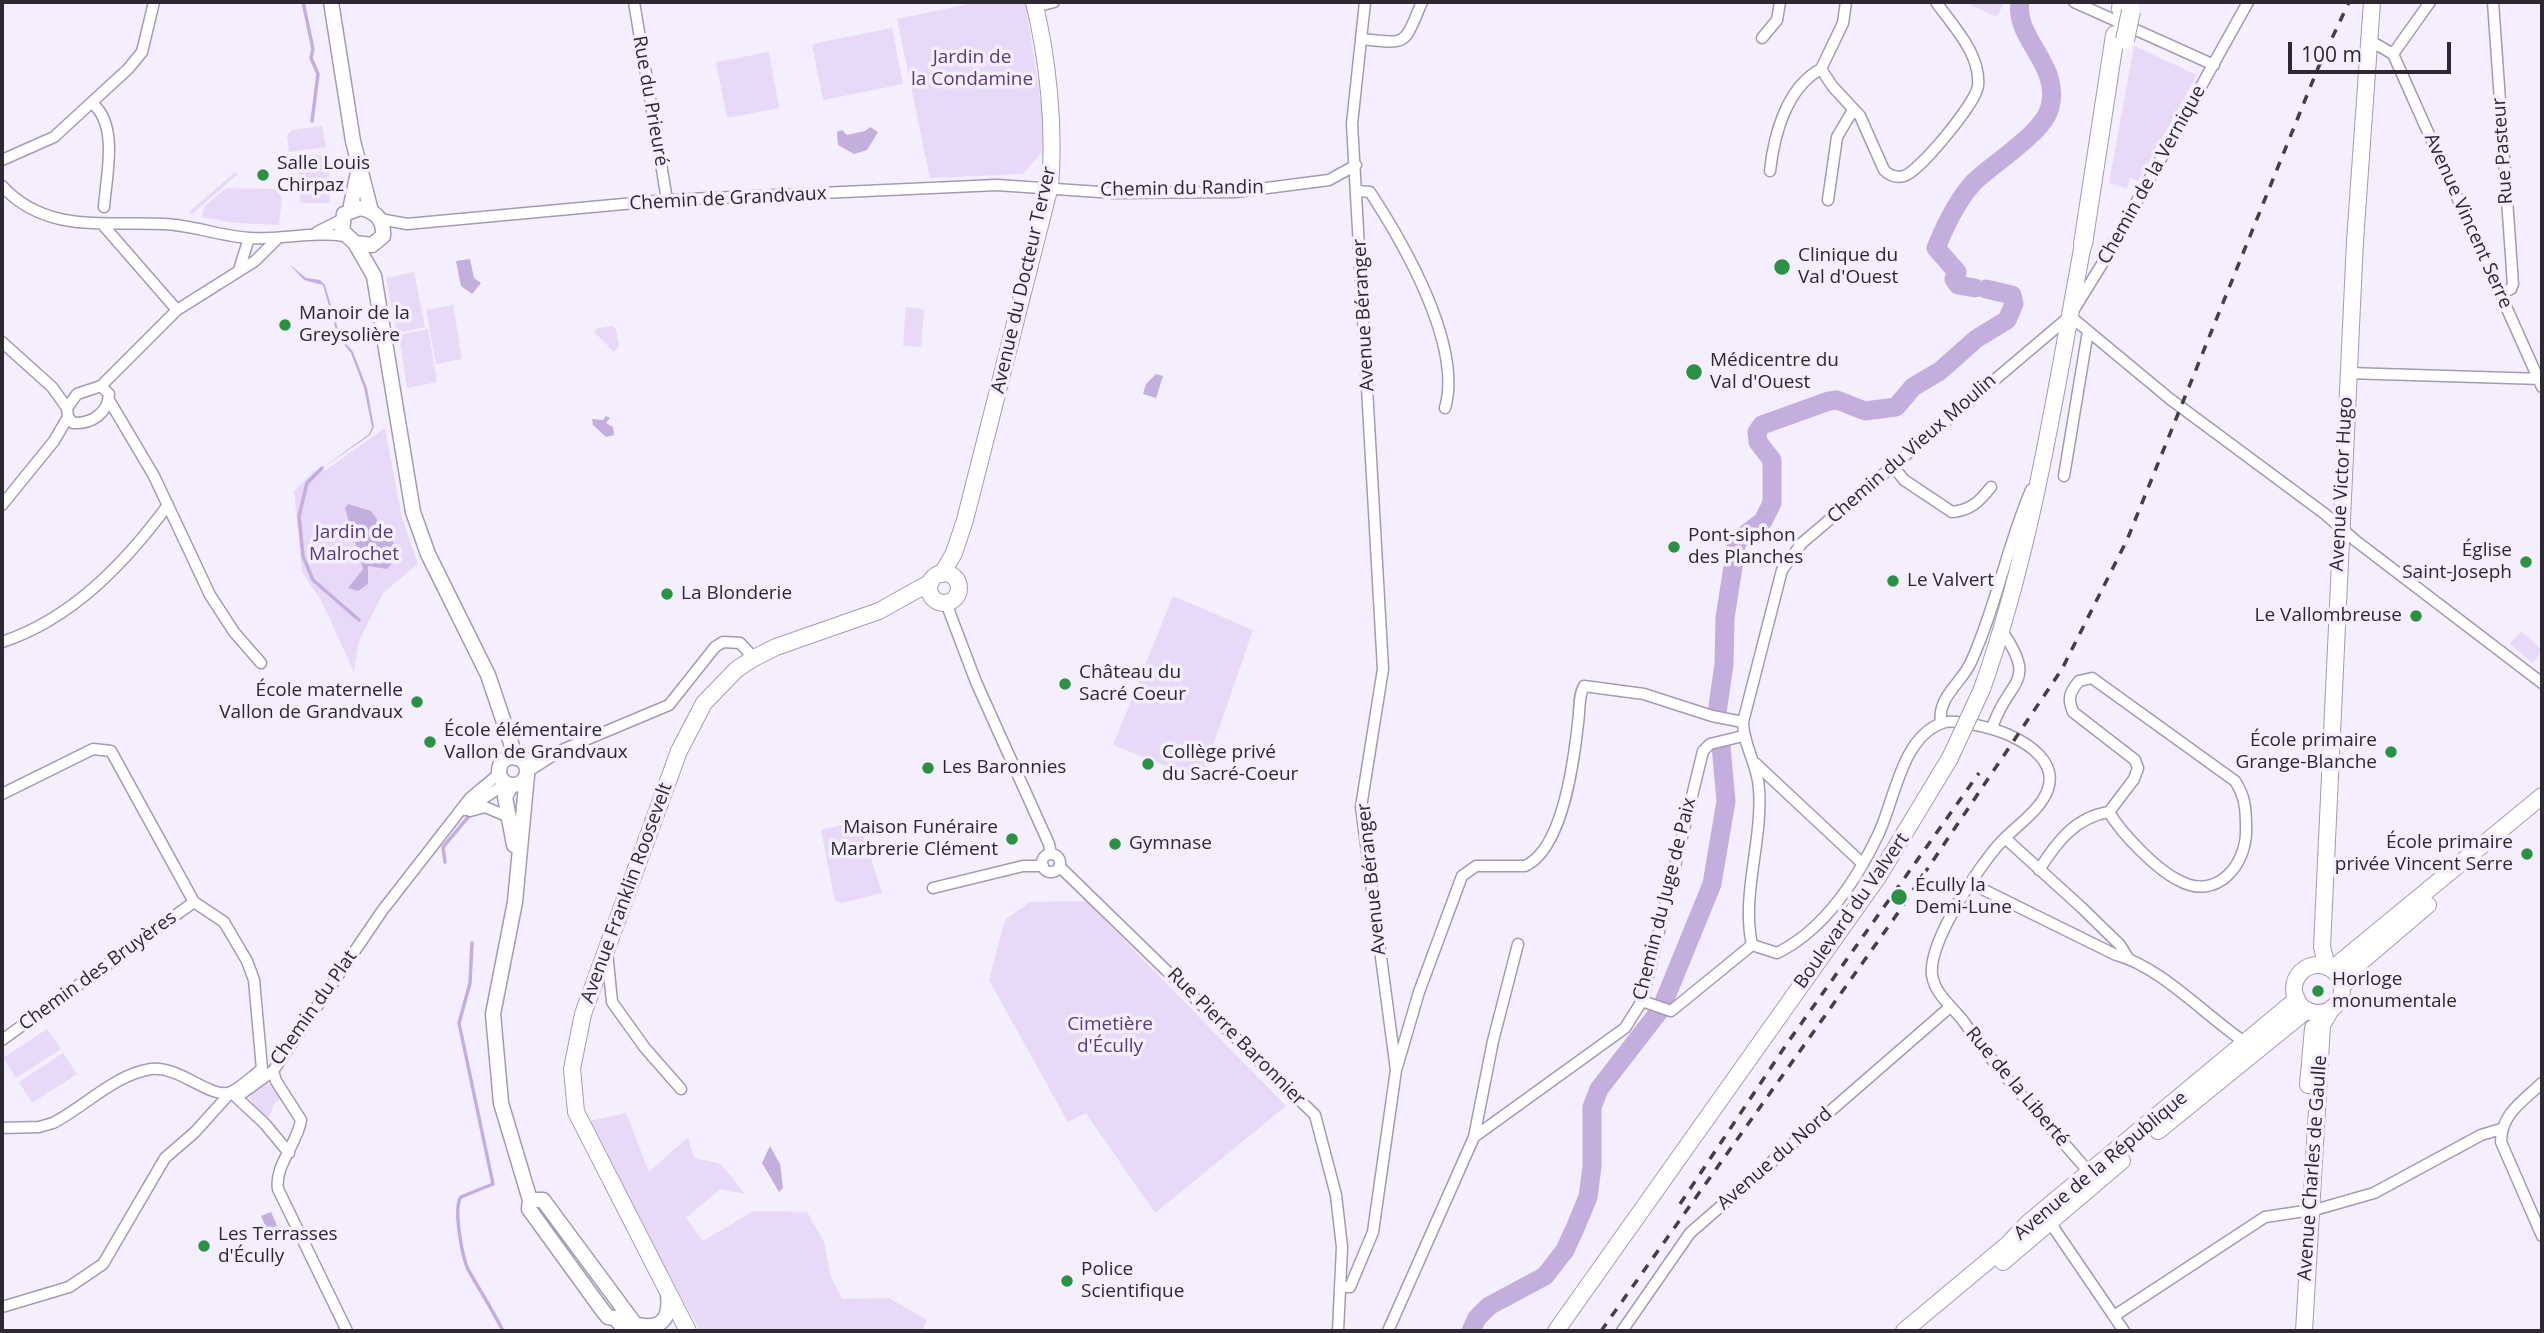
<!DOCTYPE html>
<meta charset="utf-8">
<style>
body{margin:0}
#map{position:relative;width:2544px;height:1333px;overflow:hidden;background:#f5eefe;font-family:"Open Sans",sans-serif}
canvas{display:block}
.frame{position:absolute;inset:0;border:4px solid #2d2832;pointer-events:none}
.scale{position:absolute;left:2288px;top:42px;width:163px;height:32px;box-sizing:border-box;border:4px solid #2d2832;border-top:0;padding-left:9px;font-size:21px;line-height:24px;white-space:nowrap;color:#2d2832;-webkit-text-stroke:5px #f5eefe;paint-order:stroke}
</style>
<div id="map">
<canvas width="2544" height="1333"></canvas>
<div class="frame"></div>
<div class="scale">100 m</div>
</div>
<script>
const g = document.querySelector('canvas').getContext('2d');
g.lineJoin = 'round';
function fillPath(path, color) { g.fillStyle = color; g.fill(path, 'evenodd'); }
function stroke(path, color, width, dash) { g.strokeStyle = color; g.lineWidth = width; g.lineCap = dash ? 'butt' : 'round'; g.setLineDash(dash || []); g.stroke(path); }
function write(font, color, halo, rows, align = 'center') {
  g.font = font + ' "Open Sans",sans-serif'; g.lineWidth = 7; g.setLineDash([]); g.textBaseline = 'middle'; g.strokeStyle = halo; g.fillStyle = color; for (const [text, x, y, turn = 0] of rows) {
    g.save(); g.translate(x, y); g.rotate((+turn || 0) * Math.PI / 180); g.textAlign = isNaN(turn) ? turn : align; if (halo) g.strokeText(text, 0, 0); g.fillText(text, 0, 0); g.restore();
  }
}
const green = new Path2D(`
 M978,2H1025L1043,115L1045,149L1023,174L930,178L897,19Z
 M1964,2H2004L1997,17Z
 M892,28L903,84L823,100L812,44Z
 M2134,46L2197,75L2138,181L2130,178L2127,188L2109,183Z
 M769,52L779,108L727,118L716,62Z
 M322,126L326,147L289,152L287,135L293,130Z
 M299,155H329L330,203H300Z
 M235,172L238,174L192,214L189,212Z
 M226,188L275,189L282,198L279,225L235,223L202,217L204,207Z
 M414,272L425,327L397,333L386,278Z
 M453,305L462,359L436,364L426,310Z
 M906,307L924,309L921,347L903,346Z
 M612,326L616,329L619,346L614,352L594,332L597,328Z
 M428,329L437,382L407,388L399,335Z
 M385,428L402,518L418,564L383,593L359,641L354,672L322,602L302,572L294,491L314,471L326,470Z
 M1173,596L1253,630L1201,780L1113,745Z
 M2521,631L2542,650L2533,663L2510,644Z
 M859,821L882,893L841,903L835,901L821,830Z
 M1086,901L1286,1106L1155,1213L1086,1113L1068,1122L989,980L1005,920L1030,902Z
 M47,1029L61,1049L16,1078L3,1058Z
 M63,1053L77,1074L32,1103L19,1082Z
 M263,1084L273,1085L282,1098L274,1104L267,1122L255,1110L249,1094Z
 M626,1113L649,1172L688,1137L694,1158L721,1164L745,1194L720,1189L686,1218L703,1241L754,1211L807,1212L824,1242L831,1277L842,1299L889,1298L927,1320L922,1331H700L585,1122Z`);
const water = new Path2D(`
 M870,127L878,132L867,150L854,154L838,145L837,132L842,130L847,135L865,131Z
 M470,259L474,278L481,283L472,294L461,286L456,261Z
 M289,264L306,278L320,280L325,285L340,336L353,352L367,388L374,427L370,435L320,470L369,434L372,427L364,388L351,353L338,337L323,285L304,280Z
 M1156,374L1163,376L1156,398L1143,394L1146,384Z
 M606,416L610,418L606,423L613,427L614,435L606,437L593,425L592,419L603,420Z
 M348,504L371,511L384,529H390C393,543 399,558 387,569L368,566V584L358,591L348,588L363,569L345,508Z
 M770,1146L780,1164L783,1188L779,1192L762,1163Z
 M271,1212L279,1230L269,1234L261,1216Z`);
const stream = new Path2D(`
 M303,2L313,49L311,58L318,74L312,121
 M322,468L307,483L299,516L303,556L313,580L359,620
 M445,862L443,847L470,815
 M472,943L470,983L459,1023L493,1184L461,1197C453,1207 462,1260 470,1273C481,1292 493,1311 503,1331`);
const river = new Path2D(`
 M1975,288L1958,285L1954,279L1957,272L1936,248C1945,226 1958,199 1974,182C1993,163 2044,133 2050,107C2061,64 2014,39 2020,2
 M1717,713L1724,664L1725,618L1737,541L1763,521L1772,503V460L1758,442L1757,432L1762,425L1829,401L1837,400L1865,411L1896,407L1913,387L1940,371L1976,339L2007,320L2014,304L2012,295L1986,289
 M1471,1331L1477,1318L1489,1306L1545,1276L1565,1250L1576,1226L1588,1197L1592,1167V1107L1599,1089L1661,1009L1712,884L1726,801L1721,746`);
const minor = new Path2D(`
 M634,2L667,200
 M1846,2L1843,23L1821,69L1833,87L1860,116L1884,170C1889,175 1896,178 1904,176C1919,172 1976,103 1978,86C1981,54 1953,26 1936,2
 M2074,2L2214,65
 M2493,2L2513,284L2511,289L2501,293
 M1035,7L1054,2
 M1762,38L1777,20L1780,2
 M1361,39C1409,44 1403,46 1422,2
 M2367,39L2393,54L2542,387
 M2393,54L2430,2
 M93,104C119,126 106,177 104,207
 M2,160L54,137L128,69L142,52L154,2
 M1770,171C1774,134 1787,87 1821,69
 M2,186C46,234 105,221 164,224C192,225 220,236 249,238C282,240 313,231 345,236
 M1358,191L1370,192C1404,244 1463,346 1445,408
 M1828,200L1837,137L1853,110
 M380,219L407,224L667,200L997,185L1114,193L1236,192L1329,180L1356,165
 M103,225L177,310
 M317,232L341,220
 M239,270L249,238
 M2070,316L2170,399L2325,514L2356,541L2542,683
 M2,342L52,387L67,408
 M2348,373L2542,379
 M101,386L109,394C108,413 92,424 73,423L68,417L67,408L77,394L101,386L177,310L255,261L278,238
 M109,400L154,476L210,595L234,632L261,663
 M1893,466L1904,480L1952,512C1971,510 1979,502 1991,487
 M2064,476L2088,331
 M2,505L54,441L68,417
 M946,603L976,682L1049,844L1051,854
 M2,642C72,619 125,563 168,505
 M1941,723C1937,697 1961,684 1971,662C1996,607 2007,546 2031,490
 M1992,728C2008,678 2039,685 2002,631
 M522,760L557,752L669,705L715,647L723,642L740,643L754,658
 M1755,763L1863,864
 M527,772L552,756
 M2,794L93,749L111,751L194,902L224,922L247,961L254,980L262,1069
 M465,810L507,783
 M470,811L485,807L509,817
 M2005,838L2081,907L2120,945L2128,958
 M1042 863a9 9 0 1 1 18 0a9 9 0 1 1-18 0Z
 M1060,867L1315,1115L1336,1195L1342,1247L1338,1331
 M2039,870C2056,843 2075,817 2109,812C2121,833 2156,869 2178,880C2217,902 2248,864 2246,827C2246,809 2245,796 2235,781L2092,678L2079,681C2070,692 2067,698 2073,712L2135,760L2138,768L2134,779L2109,812
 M1970,883L2116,955C2160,966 2208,1018 2246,1043
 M933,888L1023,866H1043
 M607,952L612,1002L645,1048L681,1089
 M1642,1001L1671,1011L1752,945
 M2,1040L194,902
 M1397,1067L1419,992L1462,876L1476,866H1525C1563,849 1574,760 1578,723C1580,712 1578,696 1584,686L1644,694L1712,716L1743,722
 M273,1071L276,1081L301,1120C298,1143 274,1166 278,1189L347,1331
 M2542,1083C2523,1101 2501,1114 2501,1142L2542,1236
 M233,1094L265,1124L289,1153
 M237,1097L273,1071L382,911L470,798L500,773
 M2,1128L39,1127L53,1123C84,1107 116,1074 151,1069C181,1066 211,1100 231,1092C242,1087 252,1076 262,1069
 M1474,1137L1493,1041L1518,944
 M2093,1177C2050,1126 2002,1077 1964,1022C1953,1007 1935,995 1932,975C1928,942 1980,864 2002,841C2016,826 2041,810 2048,789C2057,762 2029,744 2009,735C1996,729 1955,718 1942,723C1901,738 1895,800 1878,835C1856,881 1824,930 1777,953L1752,945C1741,895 1763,840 1759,789C1758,765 1743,745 1743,722L1782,570L1802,543L2070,316L2102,264L2248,2
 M2047,1218L2124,1331
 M1342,1287H1350L1373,1232L1396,1070L1361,807L1383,669L1352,124L1365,2
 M2,1307L69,1287L103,1264L165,1158L195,1132L231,1092
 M2114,1316L2265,1217L2318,1209L2374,1193L2481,1135L2501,1129
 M1388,1331L1474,1137L1625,1028L1642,1001L1703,751L1710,744L1743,736
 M1622,1331L1690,1233L1950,1007`);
const secondary = new Path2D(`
 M331,2L353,141L371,211
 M360,208C376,211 384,220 383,236L372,245L355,243L342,231L344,214Z
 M350,210L359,168
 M355,243L374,276L413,512L428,554L488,675L516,758
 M499 771a14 14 0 1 1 28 0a14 14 0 1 1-28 0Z
 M527,775L515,902L493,1014L501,1103L530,1200L529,1209L603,1311L608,1317L615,1318L626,1331
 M511,785L505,797L514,845
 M530,1200H543L640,1331
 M634,1324C659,1331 671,1321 668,1295`);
const primary = new Path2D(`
 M929 588a15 15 0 1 1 30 0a15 15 0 1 1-30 0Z
 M942,574L954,553L965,520L1050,186C1055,128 1048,59 1034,2
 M1982,689C2033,545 2055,394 2083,244
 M2294 989a24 24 0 1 1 48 0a24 24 0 1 1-48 0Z
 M2327,967L2322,947L2355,241L2372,2
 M2332,969L2542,796
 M2342,988L2354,968L2428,905
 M2308,1085L2313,1028
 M2158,1131L2307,1010
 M2003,1262L2122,1161
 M688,1331L576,1112L572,1069L583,1014L679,751L704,703L737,669L754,658L776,647L879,611L931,582
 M1556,1331L1878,877L1950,758
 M1904,1331L2007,1245L2028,1223L2297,999
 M2304,1331L2322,1025L2332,1008`);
const trunk = new Path2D(`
 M2121,9L2122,2
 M2083,244L2115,35`);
const rail = new Path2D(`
 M1680,1204L1786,1045L1979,773
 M1601,1331L1893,920L2062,669L2127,540L2318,68L2349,2`);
const primaryBridge = new Path2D(`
 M1950,758L1982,689`);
const trunkBridge = new Path2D(`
 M2125,40L2131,11`);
const markers = [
 [263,175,7,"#2c9045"],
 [1782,267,9,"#2c9045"],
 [285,325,7,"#2c9045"],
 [1694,372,9,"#2c9045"],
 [1674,547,7,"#2c9045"],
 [2526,562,7,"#2c9045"],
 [1893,581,7,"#2c9045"],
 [667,594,7,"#2c9045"],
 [2416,616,7,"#2c9045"],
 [1065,684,7,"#2c9045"],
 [417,702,7,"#2c9045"],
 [430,742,7,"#2c9045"],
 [2391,752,7,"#2c9045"],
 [1148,764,7,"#2c9045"],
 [928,768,7,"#2c9045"],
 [1012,839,7,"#2c9045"],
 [1115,844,7,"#2c9045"],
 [2527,854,7,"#2c9045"],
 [1899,897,9,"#2c9045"],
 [2318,991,7,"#2c9045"],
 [204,1246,7,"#2c9045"],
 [1067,1281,7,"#2c9045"]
];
const parkNames = [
 ["Jardin de",972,58],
 ["la Condamine",972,80],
 ["Jardin de",354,533],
 ["Malrochet",354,555],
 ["Cimetière",1110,1025],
 ["d'Écully",1110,1047]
];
const streetNames = [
 ["Rue du Prieuré",650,101,80],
 ["Rue Pasteur",2503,151,-94],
 ["Chemin de la Vernique",2152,175,-61],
 ["Chemin du Randin",1182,189,-1],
 ["Chemin de Grandvaux",728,199,-3],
 ["Avenue Vincent Serre",2468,221,66],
 ["Avenue du Docteur Terver",1024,280,-77],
 ["Avenue Béranger",1364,315,-93],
 ["Chemin du Vieux Moulin",1912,449,-41],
 ["Avenue Victor Hugo",2342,484,-87],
 ["Avenue Béranger",1372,879,-96],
 ["Avenue Franklin Roosevelt",627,893,-70],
 ["Chemin du Juge de Paix",1665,899,-76],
 ["Boulevard du Valvert",1852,911,-55],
 ["Chemin des Bruyères",98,971,-36],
 ["Chemin du Plat",314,1008,-55],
 ["Rue Pierre Baronnier",1236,1037,45],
 ["Rue de la Liberté",2017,1087,50],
 ["Avenue du Nord",1775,1159,-41],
 ["Avenue de la République",2101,1166,-40],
 ["Avenue Charles de Gaulle",2313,1168,-86]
];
const poiNames = [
 ["Salle Louis",277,164],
 ["Chirpaz",277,186],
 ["Clinique du",1798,256],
 ["Val d'Ouest",1798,278],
 ["Manoir de la",299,314],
 ["Greysolière",299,336],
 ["Médicentre du",1710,361],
 ["Val d'Ouest",1710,383],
 ["Pont-siphon",1688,536],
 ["des Planches",1688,558],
 ["Église",2512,551,"right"],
 ["Saint-Joseph",2512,573,"right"],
 ["Le Valvert",1907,581],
 ["La Blonderie",681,594],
 ["Le Vallombreuse",2402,616,"right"],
 ["Château du",1079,673],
 ["Sacré Coeur",1079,695],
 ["École maternelle",403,691,"right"],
 ["Vallon de Grandvaux",403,713,"right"],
 ["École élémentaire",444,731],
 ["Vallon de Grandvaux",444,753],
 ["École primaire",2377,741,"right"],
 ["Grange-Blanche",2377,763,"right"],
 ["Collège privé",1162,753],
 ["du Sacré-Coeur",1162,775],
 ["Les Baronnies",942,768],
 ["Maison Funéraire",998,828,"right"],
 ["Marbrerie Clément",998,850,"right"],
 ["École primaire",2513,843,"right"],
 ["privée Vincent Serre",2513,865,"right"],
 ["Gymnase",1129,844],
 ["Écully la",1915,886],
 ["Demi-Lune",1915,908],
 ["Horloge",2332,980],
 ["monumentale",2332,1002],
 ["Les Terrasses",218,1235],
 ["d'Écully",218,1257],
 ["Police",1081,1270],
 ["Scientifique",1081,1292]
];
fillPath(green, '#e7d9f7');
fillPath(water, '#c4aedd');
stroke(stream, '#c4aedd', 3.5);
stroke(river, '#c4aedd', 19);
stroke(minor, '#a59ab3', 13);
stroke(secondary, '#a59ab3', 17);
stroke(primary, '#a59ab3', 18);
stroke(trunk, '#a59ab3', 20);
stroke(minor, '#fff', 10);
stroke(secondary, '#fff', 14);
stroke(primary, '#fff', 16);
stroke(trunk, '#fff', 18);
stroke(rail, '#433e48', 3.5, [9, 9]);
stroke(primaryBridge, '#a59ab3', 18, []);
stroke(trunkBridge, '#a59ab3', 20, []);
stroke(primaryBridge, '#fff', 16);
stroke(trunkBridge, '#fff', 18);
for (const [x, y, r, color] of markers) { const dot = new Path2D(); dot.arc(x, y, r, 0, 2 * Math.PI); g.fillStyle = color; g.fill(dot); stroke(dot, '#f5eefe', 2.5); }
write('19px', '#593b75', '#f5eefe', parkNames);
write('19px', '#2d2832', '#f5eefe', streetNames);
write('19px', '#2d2832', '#f5eefe', poiNames, 'left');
</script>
